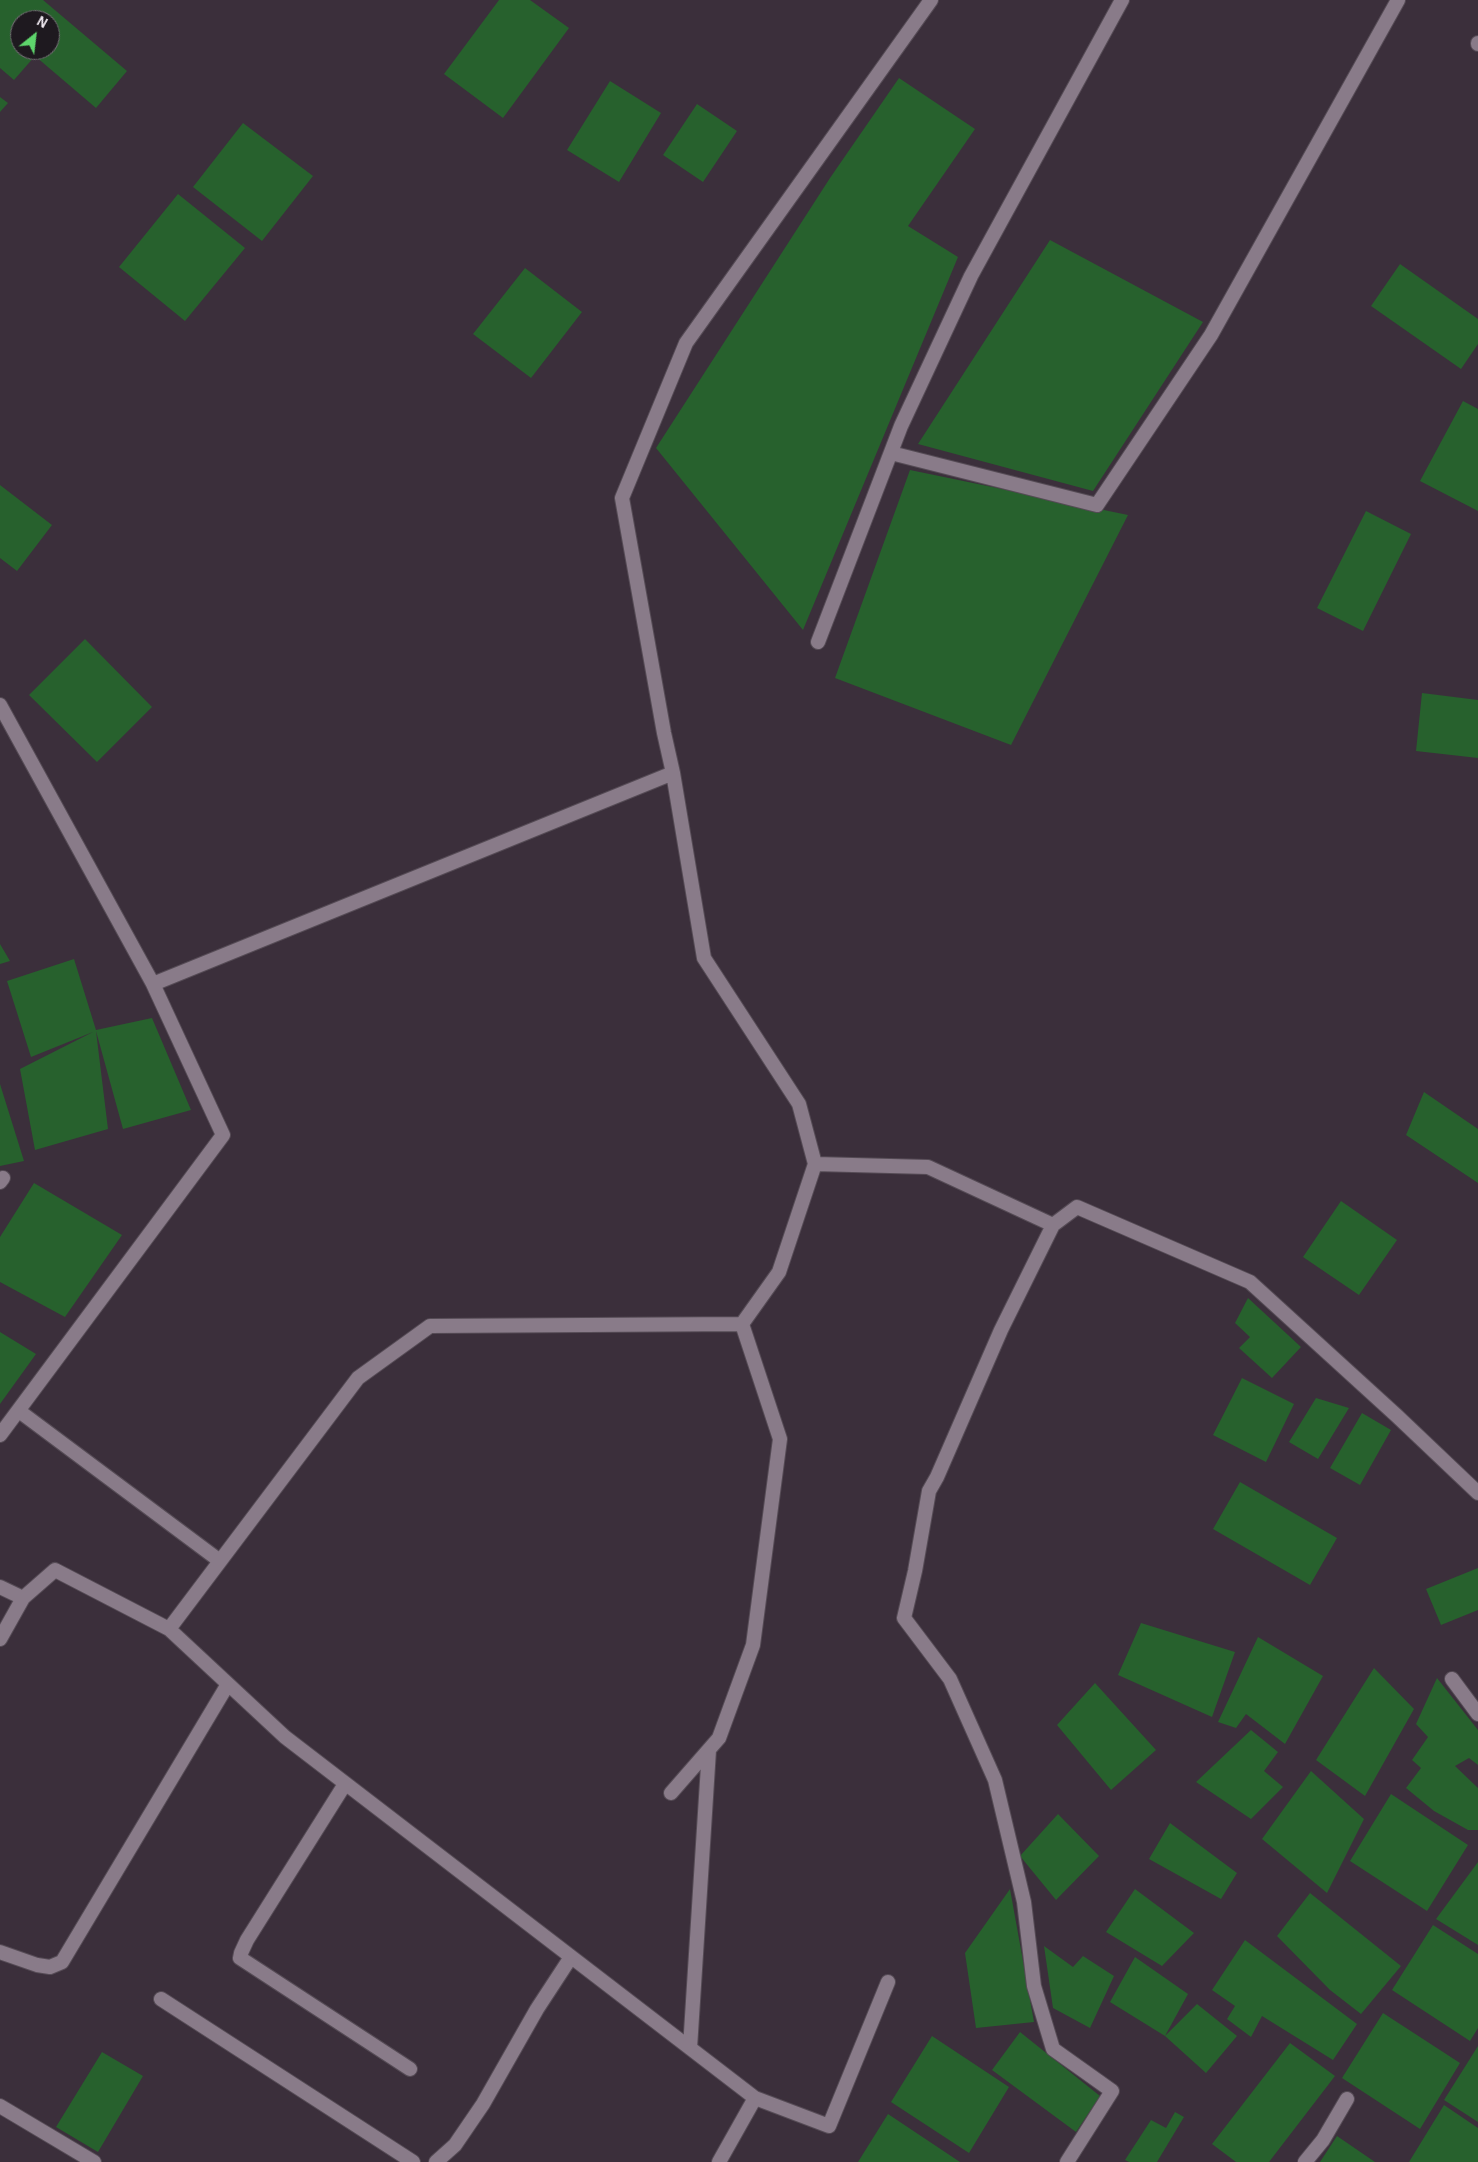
<!DOCTYPE html>
<style>
body{margin:0}
#map{position:relative;width:1478px;height:2162px;overflow:hidden;background:#3b2f3b;font-family:"Alegreya Sans",sans-serif}
canvas{display:block}
.north{position:absolute;left:10px;top:10px;width:50px;height:50px;box-sizing:border-box;background:#1e191f;border:1px solid #746e75;border-radius:50%;rotate:29deg;font-size:14px;font-weight:700;line-height:20px;text-align:center;color:#f5eef6}
.north::after{content:'';display:block;margin:auto;width:18px;height:22px;background:#5ed56c;clip-path:polygon(50% 0,100% 100%,50% 72%,0 100%)}
</style>
<div id="map">
<canvas width="1478" height="2162"></canvas>
<div class="north">N</div>
</div>
<script>
const g = document.querySelector('canvas').getContext('2d');
g.lineJoin = 'round';
function fillPath(path, color) { g.fillStyle = color; g.fill(path, 'evenodd'); }
function stroke(path, color, width, dash) { g.strokeStyle = color; g.lineWidth = width; g.lineCap = dash ? 'butt' : 'round'; g.setLineDash(dash || []); g.stroke(path); }
const building = new Path2D(`
 M0,0H43L127,71L96,108L35,56L14,80L0,68ZM20,20H50V50H20Z
 M499,0H530L569,28L503,118L444,74Z
 M899,78L975,129L908,226L958,257L803,630L656,448L830,178Z
 M610,81L661,113L619,182L567,150Z
 M0,97L8,103L0,112Z
 M697,104L737,131L703,182L663,155Z
 M243,123L313,176L262,241L193,187Z
 M178,194L245,248L185,321L119,267Z
 M1050,240L1203,322L1093,491L918,444Z
 M1400,264L1478,319V344L1461,369L1371,306Z
 M525,268L582,312L531,378L473,334Z
 M1463,401L1478,409V511L1420,481Z
 M910,470L1128,515L1011,745L835,678Z
 M0,485L52,525L17,571L0,558Z
 M1366,511L1411,534L1363,631L1317,608Z
 M85,639L152,707L97,762L29,695Z
 M1422,693L1478,700V758L1416,751Z
 M0,944L10,961L0,964Z
 M74,959L96,1030L152,1018L191,1110L123,1129L96,1031L108,1129L35,1150L20,1069L93,1032L31,1057L7,981Z
 M0,1084L24,1161L0,1166Z
 M1424,1092L1478,1129V1183L1406,1135Z
 M34,1183L122,1235L65,1317L0,1282V1237Z
 M1341,1201L1397,1240L1359,1295L1303,1257Z
 M1248,1298L1301,1347L1272,1378L1239,1348L1250,1337L1235,1323Z
 M0,1332L36,1354L0,1404Z
 M1242,1378L1294,1404L1266,1462L1213,1435Z
 M1316,1398L1349,1408L1318,1459L1289,1442Z
 M1362,1413L1391,1430L1360,1485L1330,1468Z
 M1240,1482L1337,1538L1310,1585L1213,1529Z
 M1478,1568V1610L1441,1625L1426,1589Z
 M1141,1623L1235,1652L1212,1717L1118,1675Z
 M1258,1637L1323,1676L1285,1744L1246,1714L1236,1728L1218,1722Z
 M1374,1668L1414,1709L1365,1796L1316,1760Z
 M1437,1678L1478,1730V1765L1469,1758L1455,1766L1478,1788V1830H1468L1434,1811L1406,1788L1421,1768L1412,1760L1428,1737L1416,1724Z
 M1095,1683L1156,1750L1111,1790L1057,1725Z
 M1251,1730L1278,1752L1264,1771L1283,1787L1251,1819L1196,1782Z
 M1311,1771L1364,1819L1327,1893L1262,1839Z
 M1391,1794L1468,1845L1427,1911L1350,1861Z
 M1058,1814L1099,1856L1056,1900L1020,1856Z
 M1170,1823L1237,1873L1221,1899L1149,1859Z
 M1478,1862V1945L1436,1919Z
 M1010,1889L1034,2022L976,2028L965,1953Z
 M1135,1889L1194,1933L1162,1966L1106,1932Z
 M1310,1893L1401,1966L1361,2014L1330,1990L1277,1936Z
 M1433,1925L1478,1954V2028L1470,2041L1392,1990Z
 M1245,1940L1357,2024L1333,2060L1262,2016L1251,2037L1227,2019L1235,2006L1212,1990Z
 M1044,1946L1073,1967L1083,1956L1114,1976L1090,2028L1053,2008Z
 M1135,1957L1188,1994L1165,2036L1110,2002Z
 M1197,2004L1237,2036L1206,2073L1165,2036Z
 M1383,2013L1460,2063L1420,2129L1342,2078Z
 M1020,2032L1100,2096L1076,2132L992,2070Z
 M932,2036L1009,2087L969,2153L891,2102Z
 M1290,2043L1335,2076L1269,2162H1236L1212,2144Z
 M1478,2046V2122L1444,2100Z
 M102,2052L143,2076L98,2152L56,2127Z
 M1444,2105L1478,2128V2162H1409Z
 M1175,2112L1184,2117L1157,2162H1129L1125,2160L1151,2120L1166,2128Z
 M888,2114L960,2162H858Z
 M1337,2136L1375,2162H1320Z`);
const minor = new Path2D(`
 M1478,43V44
 M891,453L1097,505L1211,335L1398,0
 M818,642L901,426L971,276L1122,0
 M0,705L153,984L223,1135L0,1435
 M153,984L673,773
 M815,1164L928,1167L1053,1225
 M0,1182L3,1178
 M19,1411L220,1561
 M0,1587L23,1598
 M169,1629L285,1737L755,2098L719,2162
 M0,1639L23,1598L55,1570L169,1629L358,1378L430,1326L742,1324L779,1272L815,1164L799,1104L704,958L673,773L664,733L622,498L686,343L931,0
 M1452,1679L1478,1714
 M345,1784L247,1940L241,1953L240,1958L410,2069
 M671,1793L719,1738L753,1645L780,1439L742,1324
 M0,1952L37,1965L50,1967L62,1962L228,1684
 M161,1999L413,2162
 M690,2048L709,1750
 M755,2098L829,2126L888,1982
 M0,2106L94,2162
 M436,2162L455,2145L483,2104L537,2009L571,1957
 M1067,2162L1112,2091L1053,2049L1034,1986L1024,1902L995,1780L950,1679L904,1618L915,1571L929,1491L937,1477L1001,1330L1053,1225L1077,1207L1250,1282L1397,1416L1478,1493
 M1305,2162L1323,2140L1347,2099`);
fillPath(building, '#27612d');
stroke(minor, '#554b55', 16);
stroke(minor, '#897b89', 14);
</script>
